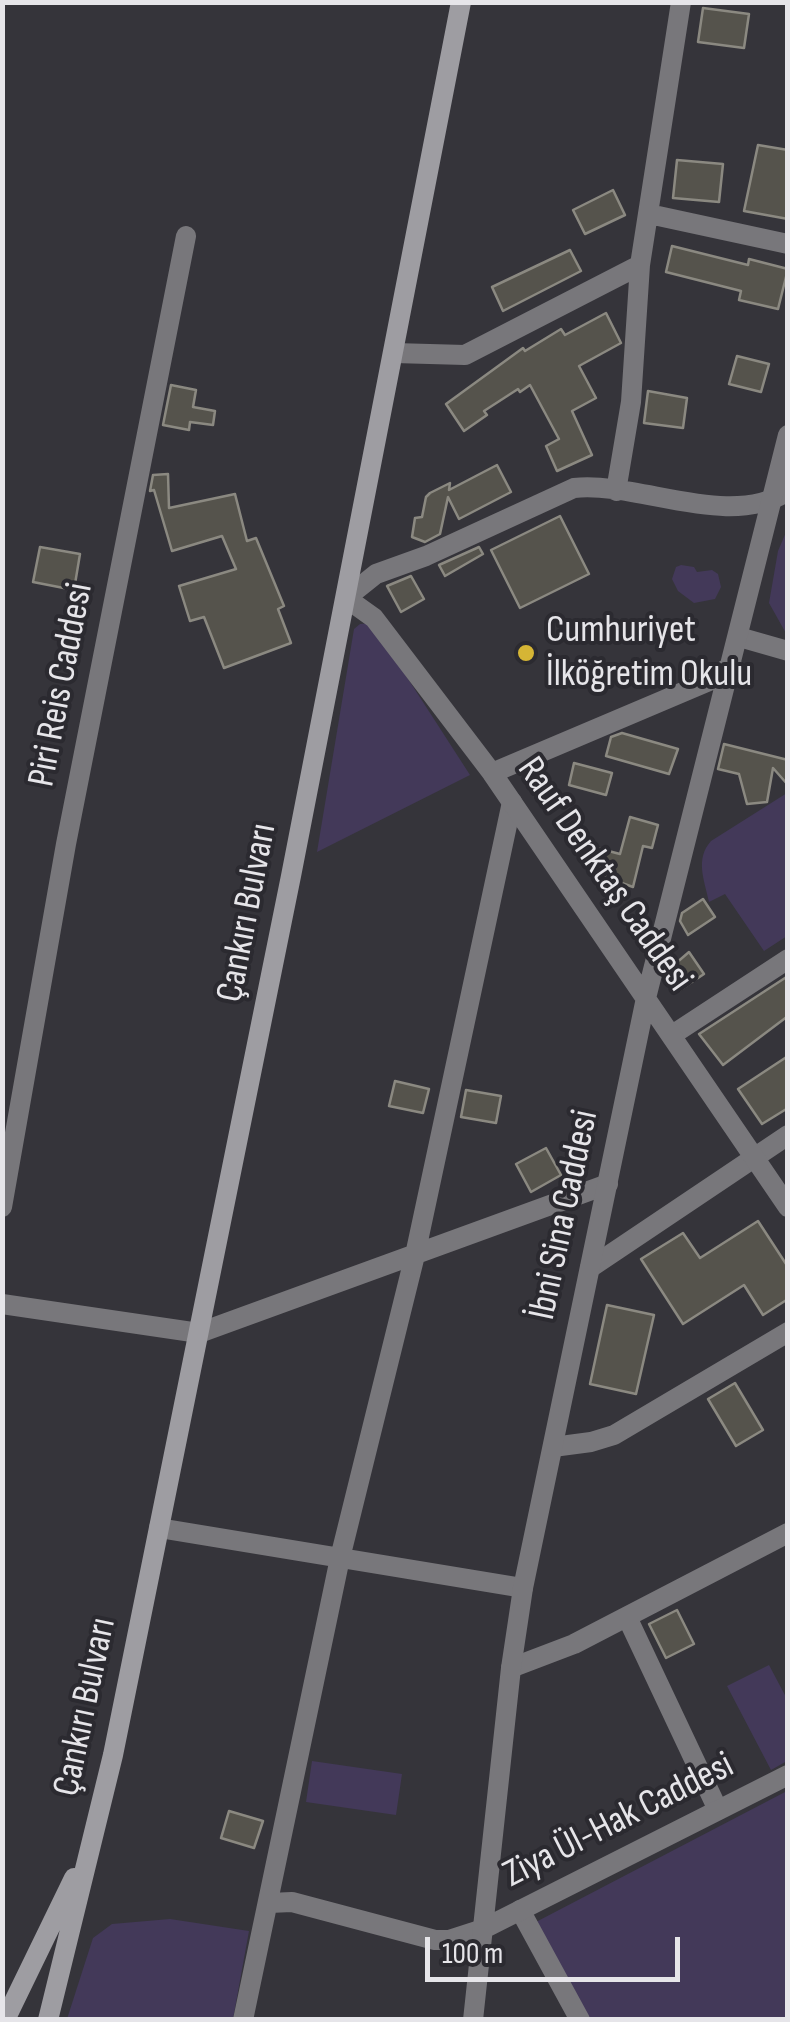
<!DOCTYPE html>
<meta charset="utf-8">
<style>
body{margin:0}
#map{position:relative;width:790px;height:2022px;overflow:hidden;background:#35343a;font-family:"Sofia Sans Condensed",sans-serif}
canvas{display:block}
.frame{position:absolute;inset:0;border:5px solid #e6e5e9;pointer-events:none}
.scale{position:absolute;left:425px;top:1937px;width:255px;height:45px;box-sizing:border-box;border:5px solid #e6e5e9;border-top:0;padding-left:12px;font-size:30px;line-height:35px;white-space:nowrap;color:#e6e5e9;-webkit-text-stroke:8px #2b2a30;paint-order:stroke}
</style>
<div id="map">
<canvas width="790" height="2022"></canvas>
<div class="frame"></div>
<div class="scale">100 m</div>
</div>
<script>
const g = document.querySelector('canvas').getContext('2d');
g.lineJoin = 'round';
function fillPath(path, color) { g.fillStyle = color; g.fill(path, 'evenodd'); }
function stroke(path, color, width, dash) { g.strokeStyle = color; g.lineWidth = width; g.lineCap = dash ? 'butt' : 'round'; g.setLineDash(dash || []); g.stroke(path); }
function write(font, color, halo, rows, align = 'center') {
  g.font = font + ' "Sofia Sans Condensed",sans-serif'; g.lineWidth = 8; g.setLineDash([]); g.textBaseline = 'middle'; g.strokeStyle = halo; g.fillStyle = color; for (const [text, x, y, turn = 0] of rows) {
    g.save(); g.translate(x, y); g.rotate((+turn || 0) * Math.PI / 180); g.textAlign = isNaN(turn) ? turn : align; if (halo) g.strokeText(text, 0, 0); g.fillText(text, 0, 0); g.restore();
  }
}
const green = new Path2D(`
 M787,530L788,635H787L769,603L778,551Z
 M681,565L694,567L697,572L712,570L718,574L721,587L715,599L694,603L678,591L672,579L676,567Z
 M372,623L470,775L317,852L354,629L360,624Z
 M787,793V936L764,951L725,894L709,902C704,879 695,859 711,841Z
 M769,1665L787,1699V1761L771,1770L727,1686Z
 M312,1761L402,1774L396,1815L306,1802Z
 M787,1791V2019H588L534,1923Z
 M170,1919L249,1931L233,2019H67L93,1938L112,1924Z`);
const building = new Path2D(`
 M703,8L749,14L744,48L698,42Z
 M758,145L788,150V219L744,211Z
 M677,160L723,164L719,202L673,198Z
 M613,190L625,215L585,234L573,210Z
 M672,246L748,265L749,259L788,269L778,309L739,300L741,291L666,272Z
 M570,250L581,271L503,311L492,287Z
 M606,313L621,343L579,366L596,398L572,411L592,455L557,471L546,446L559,439L530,385L520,392L518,389L484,411L487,415L464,431L446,404L523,348L525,351L561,329L565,335Z
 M737,356L769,364L761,392L729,384Z
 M171,385L196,390L193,407L215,411L213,425L190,422L189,430L163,425Z
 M648,391L687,398L683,428L644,423Z
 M497,465L511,492L459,519L448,497L440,534L425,542L412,537L415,518L422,517L426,497L430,493L450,483L449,490Z
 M168,474L169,508L235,494L247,541L256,538L284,606L278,609L291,643L224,668L204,617L190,621L179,586L236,569L222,536L172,551L154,490L150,491L153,475Z
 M560,516L589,574L520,608L491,550Z
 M40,547L80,554L74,590L33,582Z
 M479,547L483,554L445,576L439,565Z
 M411,576L424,599L401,612L387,586Z
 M622,733L678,749L669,774L606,756L611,737Z
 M724,744L788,760V785L773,768L767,802L747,804L739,774L718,769Z
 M574,763L612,773L606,795L569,785Z
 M630,817L658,825L652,848L643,846L633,887L591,872L597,848L620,854Z
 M703,899L715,917L688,935L680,921L682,913Z
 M689,952L704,974L680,990L667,971Z
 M788,976V1016L723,1065L699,1034Z
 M788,1056V1108L762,1124L738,1089Z
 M395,1081L429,1089L423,1113L389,1106Z
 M466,1090L501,1096L496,1123L461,1117Z
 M546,1148L561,1175L531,1192L516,1164Z
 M758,1221L788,1267V1299L763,1315L744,1285L683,1324L641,1259L683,1233L700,1258Z
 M607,1305L654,1315L636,1394L590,1384Z
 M735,1383L763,1430L736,1446L708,1399Z
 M677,1610L694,1644L666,1658L649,1624Z
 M229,1811L263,1821L254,1848L221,1838Z`);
const minor = new Path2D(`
 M649,214L788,244
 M394,353L465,355L640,265
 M616,491L631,402L640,265L681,2
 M346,598L376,574L426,556L574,488C638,481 729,530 788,491
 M739,637L788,651
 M672,1035L788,959
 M590,1268L788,1135
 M2,1304L199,1333L608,1184
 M553,1447L591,1442L614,1435L788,1332
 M159,1528L523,1588
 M627,1617L718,1810
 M511,1668L574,1644L788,1533
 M269,1903L292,1902L435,1940H449L483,1929
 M520,1910L580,2020
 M243,2020L340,1558L415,1255L512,802`);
const tertiary = new Path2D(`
 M346,598L374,618L492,773L788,1207
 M492,773L709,681L732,665
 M2,1207L66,844L186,236
 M483,1929L788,1775
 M473,2020L511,1668L523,1588L646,998L788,435`);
const secondary = new Path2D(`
 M5,2020L74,1878
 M48,2020L113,1755L291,876L461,2`);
const markers = [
 [526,653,10,"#d5b535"]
];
const poiNames = [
 ["Cumhuriyet",546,631],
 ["İlköğretim Okulu",546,675]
];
const streetNames = [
 ["Piri Reis Caddesi",62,685,-79],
 ["Rauf Denktaş Caddesi",604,875,55],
 ["Çankırı Bulvarı",248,913,-79],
 ["İbni Sina Caddesi",565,1215,-78],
 ["Çankırı Bulvarı",86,1707,-78],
 ["Ziya Ül-Hak Caddesi",619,1821,-27]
];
fillPath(green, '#433959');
fillPath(building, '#55534c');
stroke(building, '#8b8981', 2.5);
stroke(minor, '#78777b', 20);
stroke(tertiary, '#78777b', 20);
stroke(secondary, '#9e9da2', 20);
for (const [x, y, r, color] of markers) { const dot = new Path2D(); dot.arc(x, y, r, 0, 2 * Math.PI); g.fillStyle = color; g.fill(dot); stroke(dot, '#2b2a30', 4); }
write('38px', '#e6e5e9', '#2b2a30', poiNames, 'left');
write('38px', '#e6e5e9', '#2b2a30', streetNames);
</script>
